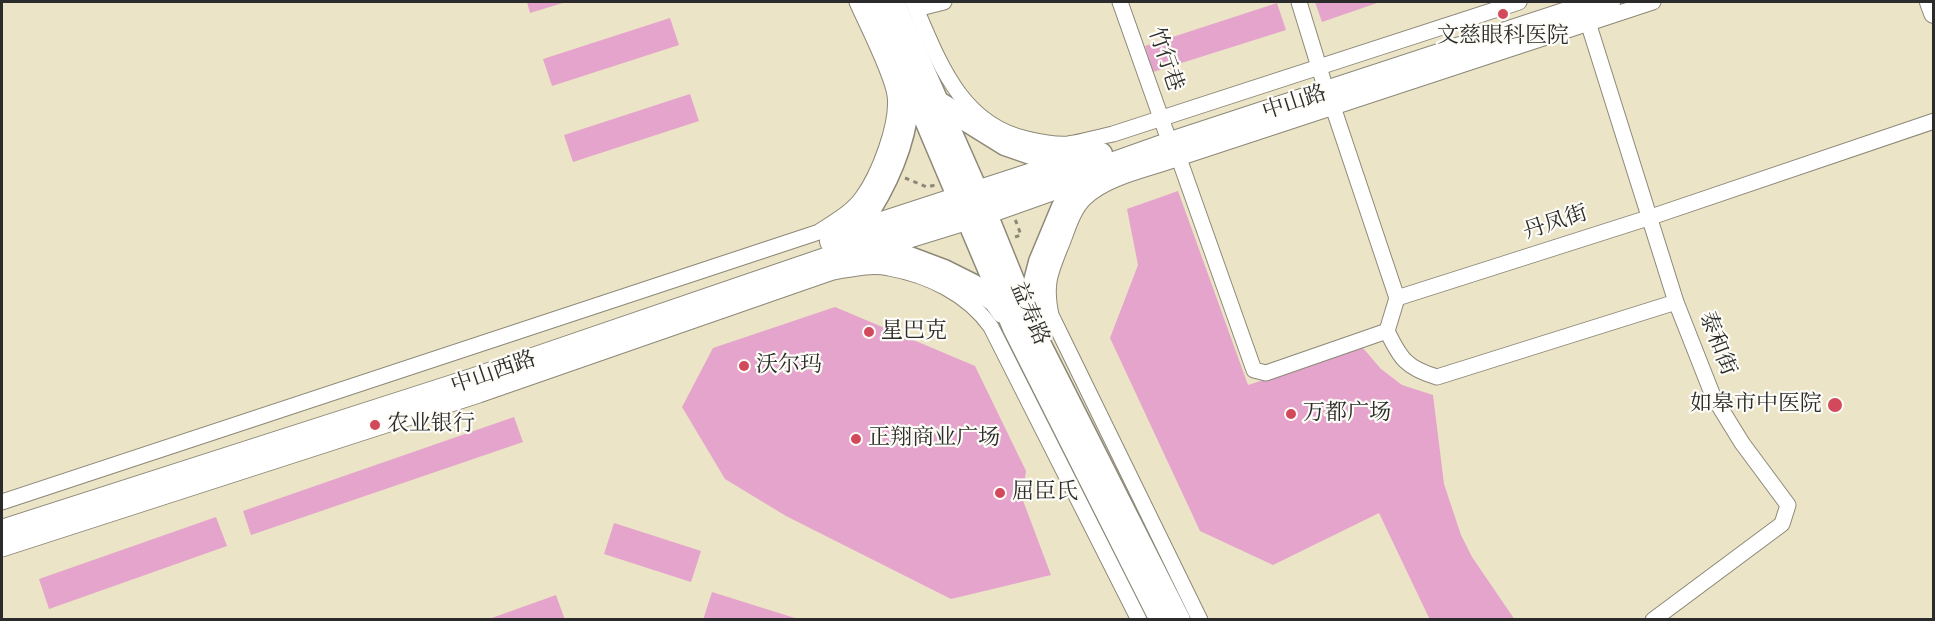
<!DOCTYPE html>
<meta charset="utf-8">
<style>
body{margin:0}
#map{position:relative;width:1935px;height:621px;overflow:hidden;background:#ece4c6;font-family:"IM FELL English",serif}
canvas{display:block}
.frame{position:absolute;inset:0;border:3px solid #2b2b2b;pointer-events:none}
</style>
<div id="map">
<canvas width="1935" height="621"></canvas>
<div class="frame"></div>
</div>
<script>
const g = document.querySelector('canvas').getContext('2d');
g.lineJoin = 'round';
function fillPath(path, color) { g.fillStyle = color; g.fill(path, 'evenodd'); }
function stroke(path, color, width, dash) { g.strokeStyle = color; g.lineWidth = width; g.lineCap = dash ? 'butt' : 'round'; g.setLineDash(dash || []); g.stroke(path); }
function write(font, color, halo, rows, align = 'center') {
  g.font = font + ' "IM FELL English","Noto Serif SC",serif'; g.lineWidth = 4.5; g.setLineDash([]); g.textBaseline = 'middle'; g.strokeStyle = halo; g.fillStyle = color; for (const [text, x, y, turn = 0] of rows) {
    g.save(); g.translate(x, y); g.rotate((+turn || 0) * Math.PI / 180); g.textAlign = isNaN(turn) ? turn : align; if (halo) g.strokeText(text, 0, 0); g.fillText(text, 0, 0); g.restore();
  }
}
const building = new Path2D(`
 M527,2H566L530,13Z
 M1315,2H1380L1322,22Z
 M1277,3L1286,30L1153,72L1145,46Z
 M670,18L679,45L552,86L543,59Z
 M690,94L699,121L573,162L564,135Z
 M1178,191L1248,385L1363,348L1381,369L1402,385L1433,395L1444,484L1461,535L1472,557L1515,620H1430L1379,513L1273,565L1200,531L1110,338L1138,265L1127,209Z
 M835,307L975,366L1026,471L1022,498L1051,575L951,599L786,516L725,479L682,407L713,348Z
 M514,417L523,442L251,535L243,511Z
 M216,517L227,546L49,609L39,579Z
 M614,523L701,551L691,582L604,554Z
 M712,592L798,619V620H703Z
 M556,595L565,620H489V619Z`);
const path = new Path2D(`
 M905,178L927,187L935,185
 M1015,237L1021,235L1015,219`);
const minor = new Path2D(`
 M913,2C938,59 959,124 1027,139C1040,142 1055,145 1068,144C1083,142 1098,137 1113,134L1519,2
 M1120,2L1166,132
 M1299,2L1323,80
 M916,9L944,2
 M1586,16L1676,302L1713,396L1742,443L1788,505L1782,524L1653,620
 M1330,98L1397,298L1651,217L1934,121
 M1176,150L1254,370L1266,373L1387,331
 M1397,298L1387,331C1400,358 1406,368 1437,377L1676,302
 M2,502L819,232C834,222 851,213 862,198C879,175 899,123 895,95C892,73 867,25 857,2
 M2,549L479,395L833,272C851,269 871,264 889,268C928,275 968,294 991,327L1139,620
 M1200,620L1051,315C1045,286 1049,275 1060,248C1067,232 1072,210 1085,198C1108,176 1150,169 1179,158L1653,2`);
const tertiary = new Path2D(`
 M1930,2L1934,13`);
const secondary = new Path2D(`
 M876,2L1014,328L1161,620
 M893,2L977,192L1035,335L1179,620
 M939,103L1005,144L1034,154H1101
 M839,238C849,230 863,220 869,210C892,173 908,130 909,87
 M861,253H896L944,271L972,285L995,301L1003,312
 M1034,318L1032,293L1040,262L1063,207L1077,186L1093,174`);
const primary = new Path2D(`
 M833,241L1066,165
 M2,533L472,382L852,252L985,211L1174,144L1607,2`);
const markers = [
 [1503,14,6,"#d1495b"],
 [869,332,6,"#d1495b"],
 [744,366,6,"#d1495b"],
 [1835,405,8,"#d1495b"],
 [1291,414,6,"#d1495b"],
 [375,425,6,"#d1495b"],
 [856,439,6,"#d1495b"],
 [1000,493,6,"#d1495b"]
];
const poiNames = [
 ["文慈眼科医院",1503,37,"center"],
 ["星巴克",881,332],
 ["沃尔玛",756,366],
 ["如皋市中医院",1822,405,"right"],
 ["万都广场",1303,414],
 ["农业银行",387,425],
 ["正翔商业广场",868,439],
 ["屈臣氏",1012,493]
];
const streetNames = [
 ["竹行巷",1164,60,71],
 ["中山路",1295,104,-18],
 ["丹凤街",1556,224,-18],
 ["益寿路",1028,314,67],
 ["泰和街",1716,344,69],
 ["中山西路",494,374,-19]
];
fillPath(building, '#e4a4cc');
stroke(minor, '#8c8878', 17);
stroke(tertiary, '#8c8878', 22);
stroke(secondary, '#8c8878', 25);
stroke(primary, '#8c8878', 28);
stroke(path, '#8c8878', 3, [4.5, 4.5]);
stroke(minor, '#fff', 15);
stroke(tertiary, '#fff', 20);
stroke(secondary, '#fff', 22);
stroke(primary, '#fff', 26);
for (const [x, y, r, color] of markers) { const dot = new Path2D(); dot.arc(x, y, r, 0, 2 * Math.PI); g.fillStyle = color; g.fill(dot); stroke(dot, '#fdfcf7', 2); }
write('22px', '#2b2b2b', '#fdfcf7', poiNames, 'left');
write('22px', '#2b2b2b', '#fdfcf7', streetNames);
</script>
